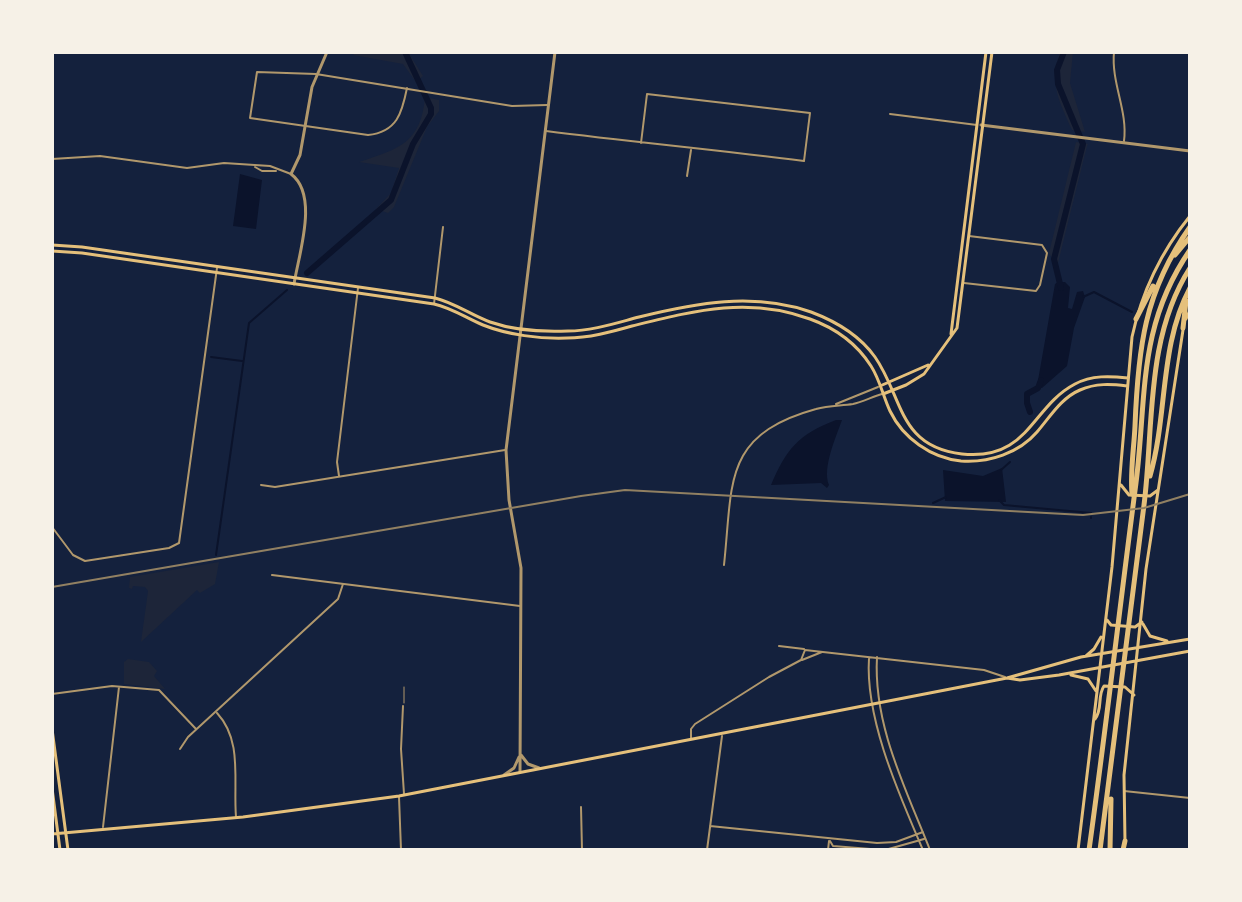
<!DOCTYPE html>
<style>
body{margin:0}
#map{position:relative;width:1242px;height:902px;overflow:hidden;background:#14213d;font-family:"Zilla Slab",serif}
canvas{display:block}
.frame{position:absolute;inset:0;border:54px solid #f6f1e7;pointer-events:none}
</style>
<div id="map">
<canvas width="1242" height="902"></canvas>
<div class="frame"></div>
</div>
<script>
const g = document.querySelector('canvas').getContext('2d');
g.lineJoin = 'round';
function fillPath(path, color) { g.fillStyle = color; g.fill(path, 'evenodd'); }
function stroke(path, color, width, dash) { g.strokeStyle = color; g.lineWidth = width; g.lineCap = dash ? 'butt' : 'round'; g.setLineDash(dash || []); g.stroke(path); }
const green = new Path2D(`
 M356,52H408L423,76L416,82L403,64L353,55Z
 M1060,52H1073L1070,83L1085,132L1072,130C1059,101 1049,84 1060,52Z
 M425,97L439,100V111L427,127L394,207L388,213L376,209L391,193L399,168L359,162C399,149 421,143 425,97Z
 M1076,142L1088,144L1087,146L1057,267L1049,253Z
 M219,562L215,584L200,593L197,590L141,642L148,591L145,587L133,586L132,589L129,588L130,577Z
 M128,659L149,662L157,671L154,676L165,689L124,684V662Z`);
const water = new Path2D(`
 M240,174L262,180L256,229L233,226Z
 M1058,282H1065L1070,287L1068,308L1072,309L1077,292L1083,291L1085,297L1074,328L1067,366L1042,388L1037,386L1055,284Z
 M836,420H842C836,437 822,468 829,485L827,488L821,483L771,485C786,450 798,434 836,420Z
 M1002,468L1006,502L945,501L943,470L983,476Z`);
const stream = new Path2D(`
 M1083,297L1094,292L1132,312
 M211,357L242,361
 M1001,470L1010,462
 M999,500L1004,505L1091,513
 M933,503L946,497
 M1091,517V518
 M216,555L249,323L287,290`);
const river = new Path2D(`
 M307,273L391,200L413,144L431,114V108L405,52
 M1061,288L1054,259L1083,144L1058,84L1057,70L1064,52
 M1030,412L1027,403V394L1038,388L1041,380`);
const service = new Path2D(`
 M404,703V687`);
const minor = new Path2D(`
 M477,52H490
 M1114,52C1111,83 1128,111 1124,141
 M407,88C402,113 397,132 368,135L250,118L257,72L316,74L512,106L547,105
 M890,114L977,125
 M546,131C632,142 719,150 804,161L810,113L647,94L641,143
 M52,159L100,156L187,168L224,163L270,166L291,174
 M255,167L262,171H276
 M687,176L691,150
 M964,283L1036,291L1040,285L1047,253L1042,245L969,236
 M434,304L443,227
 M836,404L878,387
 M339,476L337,462L358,288
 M261,485L275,487L505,450
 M52,527L73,555L85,561L169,548L179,543L217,268
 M724,565C733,483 722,435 816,409C829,405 841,406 853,404C862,402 872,397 882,394
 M272,575L520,606
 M779,646L804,649
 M877,657C873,725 906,789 930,850
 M869,658C865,719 899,794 923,850
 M802,660L822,652
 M52,694L112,686L159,690L196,729
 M403,706L401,749L404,794
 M217,713C243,741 233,781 236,817
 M691,738V729L695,724L769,677L801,660L805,650L984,670L1005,677
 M180,749L188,737L338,599L343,584
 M1124,791L1190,798
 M399,797L401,850
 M581,807L582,850
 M710,826L877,843L896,842L923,832
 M103,827L119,687
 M830,841L833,846L883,850
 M707,850L722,736
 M828,850L829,841
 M885,850L924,839`);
const tertiary = new Path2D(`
 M981,125L1190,151
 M294,284C299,253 319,195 291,174L300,155L312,87L327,52
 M521,755L528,764L539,768
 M520,772L521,568L509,500L506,450L555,52
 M504,775L514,768L519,757`);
const secondary = new Path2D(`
 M52,245L82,247L435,298C455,303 471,315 490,322C513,330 544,332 568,331C592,331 616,323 639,317C696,303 753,292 811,312C835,321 860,336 875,357C903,397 898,447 962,454C1029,461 1031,407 1075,384C1092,375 1110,376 1128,378
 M52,251L82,253L434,304C452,308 466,318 483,325C508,335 540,339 567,338C589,338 611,332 632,326C693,311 748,296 810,319C835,328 857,344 871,366C880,380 883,396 890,411C903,438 931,458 961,461C989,463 1019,453 1037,432C1050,417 1061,398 1080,390C1096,383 1111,384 1127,386
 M1186,319L1190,310
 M951,334L986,52
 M880,386L928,365
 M883,394L906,385L924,374L957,328L992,52
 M1121,485L1129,495L1150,496L1158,490
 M1107,620L1111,625L1135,627L1142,622
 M1143,624L1150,636L1167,641
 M1086,656L1094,649L1101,637
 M1071,675L1088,679L1096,691
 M1007,678L1020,680L1059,675L1190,651
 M1095,719C1103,709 1097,696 1104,686L1125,687L1134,695
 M52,729L68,850
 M52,788L60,850
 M52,834L243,817L399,796L1007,678L1081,657L1190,639
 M1125,842L1124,775L1146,569L1183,330
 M1078,850L1112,567L1132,337C1142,291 1160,253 1190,216`);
const motorway = new Path2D(`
 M1175,255L1190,237
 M1136,319L1153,286
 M1183,328L1186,301
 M1150,476C1168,414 1159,346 1190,288
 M1132,494C1130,472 1134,448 1135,426C1138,349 1144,292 1190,227
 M1089,850C1106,728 1120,605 1136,483C1147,396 1137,327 1190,250
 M1100,850C1115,735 1130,620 1144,505C1154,426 1145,338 1190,268
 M1110,850L1111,799
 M1123,850L1125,841`);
const rail = new Path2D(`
 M52,587L581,496L625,490L1083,515L1144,508L1190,494`);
fillPath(green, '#1d2539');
fillPath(water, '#0b132b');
stroke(stream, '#0b132b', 2);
stroke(river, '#0b132b', 6);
stroke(service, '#b1986c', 1);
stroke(minor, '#b1986c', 2);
stroke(tertiary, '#b1986c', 3);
stroke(secondary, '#e5c07b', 3);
stroke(motorway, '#e5c07b', 5);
stroke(rail, '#918062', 2);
</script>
